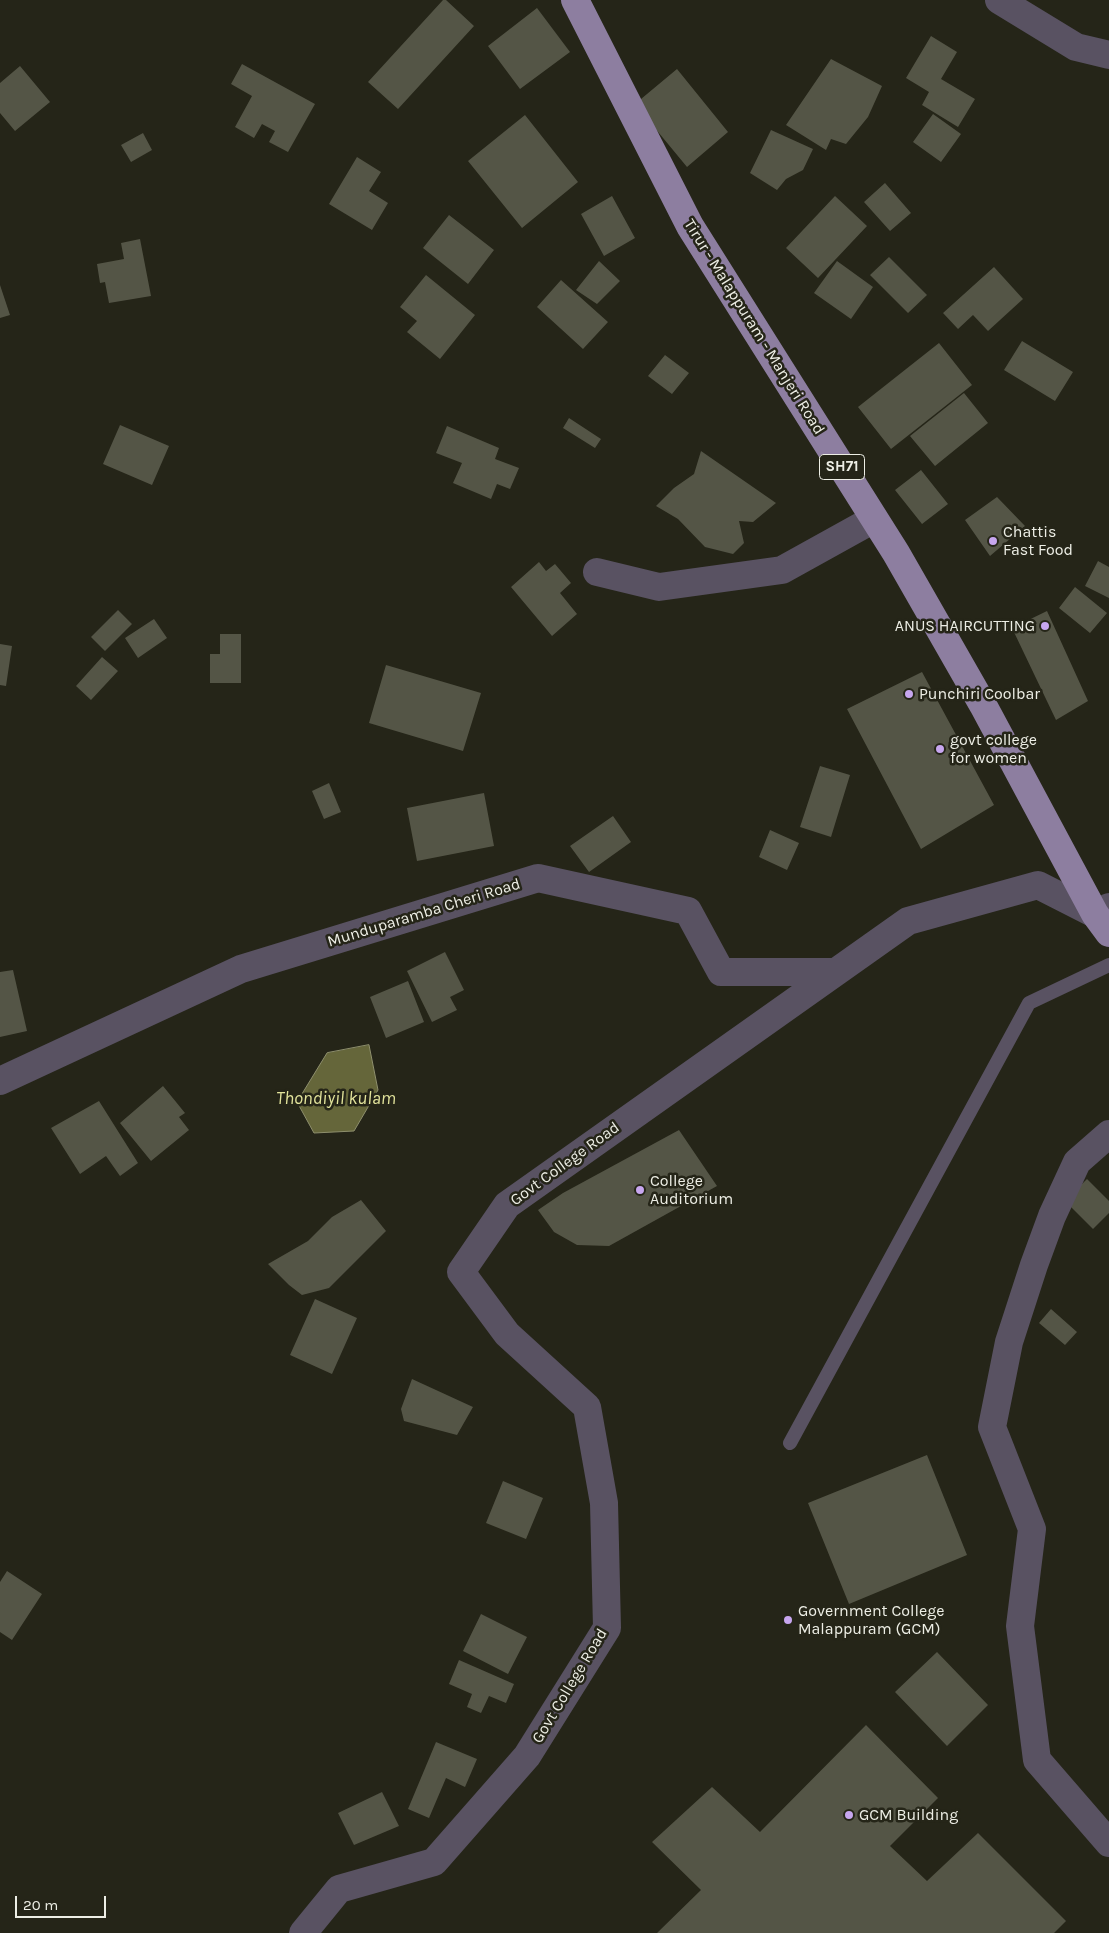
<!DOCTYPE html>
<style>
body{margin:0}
#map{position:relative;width:1109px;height:1933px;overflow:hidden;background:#252518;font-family:Karla,sans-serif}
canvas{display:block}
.scale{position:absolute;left:15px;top:1896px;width:91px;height:22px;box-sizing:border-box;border:2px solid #edeee5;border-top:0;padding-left:6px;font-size:15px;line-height:18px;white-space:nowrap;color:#edeee5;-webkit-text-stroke:4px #252518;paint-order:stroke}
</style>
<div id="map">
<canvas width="1109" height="1933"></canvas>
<div class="scale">20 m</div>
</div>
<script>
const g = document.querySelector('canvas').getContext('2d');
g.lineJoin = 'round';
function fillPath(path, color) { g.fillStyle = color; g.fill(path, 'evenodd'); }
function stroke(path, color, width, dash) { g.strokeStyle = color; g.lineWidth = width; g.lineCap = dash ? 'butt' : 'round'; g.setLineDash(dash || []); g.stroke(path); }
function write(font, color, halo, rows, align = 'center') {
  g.font = font + ' Karla,sans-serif'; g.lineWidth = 5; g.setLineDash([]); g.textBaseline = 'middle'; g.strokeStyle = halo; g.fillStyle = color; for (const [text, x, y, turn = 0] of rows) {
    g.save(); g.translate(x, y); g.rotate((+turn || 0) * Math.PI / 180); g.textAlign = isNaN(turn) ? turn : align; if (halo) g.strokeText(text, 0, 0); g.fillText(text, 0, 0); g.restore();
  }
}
const water = new Path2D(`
 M369,1045L378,1090L354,1131L314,1133L297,1102L327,1053Z`);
const building = new Path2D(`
 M443,0H446L474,26L398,109L368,82Z
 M537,8L570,52L520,89L488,46Z
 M931,36L957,52L941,79L975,99L958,127L922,105L929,92L906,78Z
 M831,59L882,86L868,117L846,144L831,139L826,150L786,125Z
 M242,64L315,104L288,152L269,142L275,131L262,124L254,138L235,127L252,96L231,84Z
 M20,66L50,102L15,131L0,113V83Z
 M677,69L728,132L687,167L635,104Z
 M933,114L961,134L941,162L913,142Z
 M525,115L578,182L522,228L468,161Z
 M771,130L813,149L803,170L786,179L777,190L750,173Z
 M143,133L152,150L131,162L121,145Z
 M357,157L381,172L369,191L388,203L372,230L329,204Z
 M885,183L911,213L890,231L864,202Z
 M612,196L635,238L604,256L581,214Z
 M835,196L867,226L818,278L786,248Z
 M449,215L494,250L468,284L423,248Z
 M140,239L151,296L109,303L105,282L100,283L97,264L124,259L121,243Z
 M889,257L927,295L908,313L870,275Z
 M599,261L620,281L597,304L576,290Z
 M837,261L873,287L851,319L814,293Z
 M994,267L1023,299L988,331L973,315L958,329L943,313Z
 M426,275L475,315L440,359L407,332L417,321L400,307Z
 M561,280L608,322L583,349L537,307Z
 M0,285L10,315L0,318Z
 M1022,341L1073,372L1055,401L1004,370Z
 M939,343L972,385L891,449L858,407Z
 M665,355L689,373L672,394L648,376Z
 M964,393L988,423L935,466L910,436Z
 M569,418L601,439L595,448L563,428Z
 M120,425L169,446L152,485L103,464Z
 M447,426L499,448L495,459L519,468L510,489L497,484L491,499L453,483L462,463L436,453Z
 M701,451L776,503L753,522L739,521L744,543L733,554L705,547L678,519L656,506L674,488L694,474Z
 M921,470L948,504L922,524L895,490Z
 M997,497L1025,526L990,556L965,520Z
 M1098,561L1109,567V598L1085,586Z
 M539,562L546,571L555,564L571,583L560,593L577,614L552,636L511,587Z
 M1075,587L1107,613L1090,633L1059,608Z
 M118,610L132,624L105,651L91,637Z
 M1047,611L1088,701L1056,720L1012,628Z
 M154,619L167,638L138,658L125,638Z
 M220,634H241V683H210V654H220Z
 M0,644L12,646L6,686L0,685Z
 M102,657L118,671L91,700L76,686Z
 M386,665L481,693L463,751L369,723Z
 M922,672L994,805L921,849L847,709Z
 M820,766L850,775L831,837L800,827Z
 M329,783L341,812L324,819L312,791Z
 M484,793L494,846L417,861L407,808Z
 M613,816L631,842L589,872L570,846Z
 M770,830L799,843L787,870L759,857Z
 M445,952L464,990L450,997L457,1010L432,1022L407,971Z
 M13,970L27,1031L0,1037V972Z
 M408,981L424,1022L386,1038L370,997Z
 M163,1086L185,1113L179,1117L189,1130L151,1161L120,1123Z
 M99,1101L138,1163L120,1176L106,1156L80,1174L51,1128Z
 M679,1130L717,1186L609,1246L577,1245L554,1232L538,1210L563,1193Z
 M1087,1179L1109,1201V1213L1093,1229L1065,1201Z
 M361,1200L386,1231L329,1288L302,1295L289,1285L268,1264L308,1241L332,1217Z
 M315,1299L357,1318L332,1374L290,1355Z
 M1051,1309L1077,1332L1065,1345L1039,1323Z
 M412,1379L473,1407L457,1435L404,1421L401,1409Z
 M927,1455L967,1555L849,1604L808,1503Z
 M503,1481L543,1498L526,1539L486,1523Z
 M7,1571L42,1594L12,1640L0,1632V1582Z
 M481,1614L527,1637L508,1674L463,1651Z
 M937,1652L988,1705L947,1746L895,1692Z
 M459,1660L514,1684L506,1703L489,1696L481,1713L467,1707L472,1694L449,1684Z
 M866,1725L938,1798L890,1846L927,1881L978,1833L1066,1921L1054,1933H657L701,1890L652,1842L712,1787L760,1832Z
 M436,1742L477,1759L465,1787L446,1778L429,1818L408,1809Z
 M382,1792L399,1826L354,1845L338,1813Z`);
const service = new Path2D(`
 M790,1443L1029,1003L1109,965`);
const minor = new Path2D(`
 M999,0L1076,47L1109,55
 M597,572L659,587L782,570L874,519
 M0,1081L241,969L538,878L688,911L721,972H836
 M1109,1134L1077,1162L1052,1216L1034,1265L1009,1342L992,1427L1032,1529L1020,1626L1037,1760L1109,1843
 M303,1933L339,1889L434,1862L527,1756L607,1628L604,1503L587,1407L507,1334L461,1272L507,1205L908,921L1038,885L1095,914L1109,907`);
const primary = new Path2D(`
 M575,0L690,226L896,553L983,705L1095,914L1109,933`);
const markers = [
 [993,541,5,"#c7a6ef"],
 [1045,626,5,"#c7a6ef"],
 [909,694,5,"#c7a6ef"],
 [940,749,5,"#c7a6ef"],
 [640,1190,5,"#c7a6ef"],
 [788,1620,5,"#c7a6ef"],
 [849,1815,5,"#c7a6ef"]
];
const shields = [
 [842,467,45]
];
const shieldNames = [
 ["SH71",842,467]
];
const streetNames = [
 ["Tirur - Malappuram - Manjeri Road",754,327,58],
 ["Munduparamba Cheri Road",424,913,-17],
 ["Govt College Road",565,1164,-36],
 ["Govt College Road",570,1686,-59]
];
const poiNames = [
 ["Chattis",1003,532],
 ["Fast Food",1003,550],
 ["ANUS HAIRCUTTING",1035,626,"right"],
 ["Punchiri Coolbar",919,694],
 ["govt college",950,740],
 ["for women",950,758],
 ["College",650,1181],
 ["Auditorium",650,1199],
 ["Government College",798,1611],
 ["Malappuram (GCM)",798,1629],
 ["GCM Building",859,1815]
];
const waterNames = [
 ["Thondiyil kulam",336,1099]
];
fillPath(water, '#65663a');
stroke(water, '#8e8f6d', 1);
fillPath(building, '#545546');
stroke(service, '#595262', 14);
stroke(minor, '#595262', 28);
stroke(primary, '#8d7ea0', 28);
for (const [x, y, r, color] of markers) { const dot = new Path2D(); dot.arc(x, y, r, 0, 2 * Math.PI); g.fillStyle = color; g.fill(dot); stroke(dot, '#252518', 2); }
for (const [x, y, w] of shields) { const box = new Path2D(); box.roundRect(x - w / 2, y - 12.5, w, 25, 4); g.fillStyle = '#252518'; g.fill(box); stroke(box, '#edeee5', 1); }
write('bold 15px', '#edeee5', null, shieldNames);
write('16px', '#edeee5', '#252518', streetNames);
write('16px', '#edeee5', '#252518', poiNames, 'left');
write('italic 18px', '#e3e49c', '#252518', waterNames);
</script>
